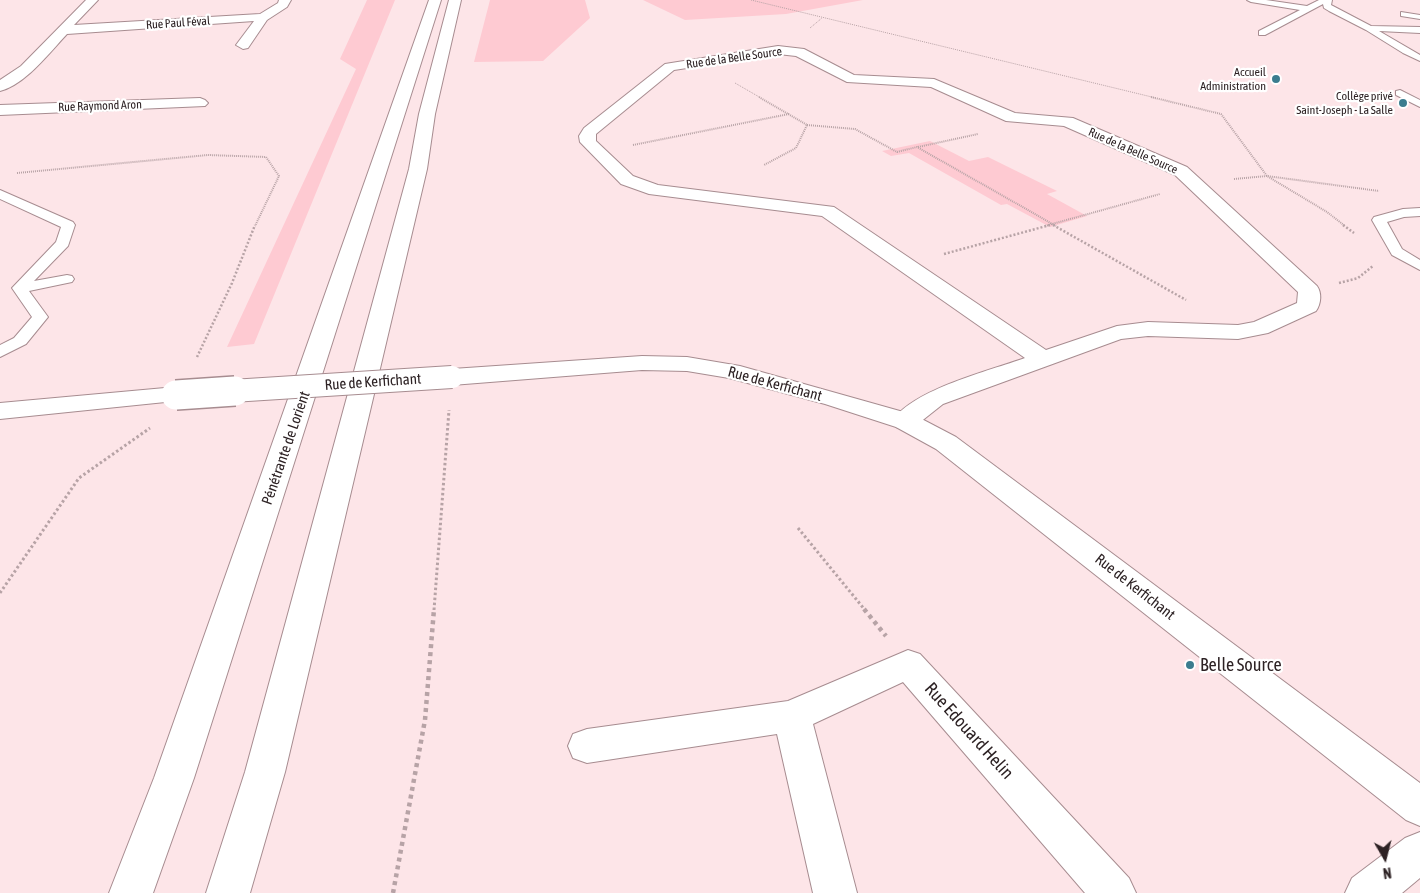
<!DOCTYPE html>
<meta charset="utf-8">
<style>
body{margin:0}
#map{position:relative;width:1420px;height:893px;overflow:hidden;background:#fde5e8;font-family:"Asap Condensed",sans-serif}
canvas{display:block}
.north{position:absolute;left:1360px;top:833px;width:50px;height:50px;-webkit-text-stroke:4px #fff;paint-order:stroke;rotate:172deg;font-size:14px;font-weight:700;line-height:20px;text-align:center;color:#2d2224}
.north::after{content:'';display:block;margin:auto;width:18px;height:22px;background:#2d2224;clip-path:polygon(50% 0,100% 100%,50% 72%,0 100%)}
</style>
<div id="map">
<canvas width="1420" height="893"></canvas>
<div class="north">N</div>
</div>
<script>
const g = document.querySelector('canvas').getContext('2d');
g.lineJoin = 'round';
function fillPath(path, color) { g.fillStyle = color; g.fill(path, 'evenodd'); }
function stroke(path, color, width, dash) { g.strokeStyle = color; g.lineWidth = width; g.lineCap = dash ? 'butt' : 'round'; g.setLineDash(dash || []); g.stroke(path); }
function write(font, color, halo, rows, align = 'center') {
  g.font = font + ' "Asap Condensed",sans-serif'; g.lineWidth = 4.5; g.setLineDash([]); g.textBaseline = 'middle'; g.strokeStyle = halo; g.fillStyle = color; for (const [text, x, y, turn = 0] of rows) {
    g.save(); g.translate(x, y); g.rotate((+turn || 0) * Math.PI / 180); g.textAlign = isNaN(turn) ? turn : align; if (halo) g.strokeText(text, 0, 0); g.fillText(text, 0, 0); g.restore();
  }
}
const green = new Path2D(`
 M367,0H395L254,344L227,347L356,69L340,59Z
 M490,0H585L590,18L543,61L474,62Z
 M643,0H863L786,14L685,20Z
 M930,141L969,161L988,157L1057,191L1047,194L1087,216L1050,227L1007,204L1001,205L909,153L891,156L882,151Z`);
const pathFar4 = new Path2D(`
 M751,0L1156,98
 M810,28L822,18
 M735,83L761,98`);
const pathFar3 = new Path2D(`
 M759,97L807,125L796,148L764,165
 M1151,97L1221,114L1267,176L1327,212L1345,226
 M807,125L855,129L897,152L917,147L1056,226
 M633,145L789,114
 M918,147L978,134
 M17,173L208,155L266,157L279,176L255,226
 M1234,179L1267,176L1379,191
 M1045,226L1160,194`);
const pathFar2 = new Path2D(`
 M1053,225L1186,300
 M1343,225L1354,233
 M944,254L1050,225
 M1339,283L1358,278L1373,266
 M197,357L232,283L255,225`);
const pathFar1 = new Path2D(`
 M798,528L865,610
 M0,593L79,478L150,428
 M434,610L449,410`);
const path = new Path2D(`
 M864,609L886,636
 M393,893L425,720L434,609`);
const lane = new Path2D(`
 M1247,0H1266L1307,6L1319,0H1332L1331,5L1371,26L1420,27V33L1379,31L1420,55V61L1403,53L1366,30L1329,11L1324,8L1323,4L1265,35H1259V31L1300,10L1251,2Z
 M1401,12L1420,15V19L1401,16Z
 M1400,90L1420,100V107L1396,95V91Z
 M0,190L73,222L75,225L68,246L34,281L67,275L72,276L74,279L72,282L29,291L48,317L26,344L0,357V345L14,338L32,317L12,288L56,242L61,227L0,199Z
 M1420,208V216L1404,217L1387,222L1402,249L1420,260V270L1392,255L1372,220L1374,217L1403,209Z`);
const street = new Path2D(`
 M86,0H98L74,25L260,14L278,3L279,0H291L287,7L267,20L248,48L243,49L236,45L254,21L67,34C50,52 25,85 0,91V80L21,66Z
 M778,46L804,49L854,75L934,79L1015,113L1073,118L1187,167L1317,286C1322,293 1321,304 1316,311L1268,333L1238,339L1148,336L1121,339L943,404L914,427L905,429L896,427L892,421C914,389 989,371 1025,358L822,216L649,194L621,184L580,142L579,136L584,128L665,64ZM778,54L796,56L847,82L931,87L1006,121L1064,126L1175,175L1298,292L1297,303L1254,322L1238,325L1148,322L1117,326L1046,350L834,207L658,185L633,176L596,141V134L674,70Z
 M200,98L205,100L208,103L205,106L0,115V105Z
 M908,650L920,654L1129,878L1136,893H1085L903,682L813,724L857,893H813L777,734L587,763L573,758L568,746L573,734L587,729L788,701Z
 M1420,832V878L1402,893H1345L1352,878L1405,838Z`);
const secondary = new Path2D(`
 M642,356L687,357L740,366L914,415L956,437L1420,783V826L1406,820L936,449L896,427L825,404L729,378L687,371L642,370L452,385L443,382L439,377L443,372L452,369Z
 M176,387L185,390L189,395L185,400L0,419V403Z`);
const highway = new Path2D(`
 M429,0H441L194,778L153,893H109L154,778Z
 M449,0H461L435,114L427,169L285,772L250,893H206L245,772L409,169L419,114Z`);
const secondaryBridgeFar1 = new Path2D(`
 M216,392L452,377`);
const secondaryBridge = new Path2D(`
 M176,395L235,391`);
const markers = [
 [1276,79,5,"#3b7d8f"],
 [1403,103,5,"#3b7d8f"],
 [1190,665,5,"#3b7d8f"]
];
const farStreetnames = [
 ["Rue Paul Féval",178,23,-4],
 ["Rue de la Belle Source",734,58,-8],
 ["Rue Raymond Aron",100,106,-2],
 ["Rue de la Belle Source",1133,151,24]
];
const farPoinames = [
 ["Accueil",1266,72],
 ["Administration",1266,86],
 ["Collège privé",1393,96],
 ["Saint-Joseph - La Salle",1393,110]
];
const streetNames = [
 ["Rue de Kerfichant",373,382,-4],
 ["Rue de Kerfichant",775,384,15],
 ["Pénétrante de Lorient",286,448,-71],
 ["Rue de Kerfichant",1135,587,38]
];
const nearPoinames = [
 ["Belle Source",1200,665]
];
const nearStreetnames = [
 ["Rue Edouard Helin",969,731,48]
];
fillPath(green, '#fecad2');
stroke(lane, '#a78c90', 2);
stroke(street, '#a78c90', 2);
stroke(secondary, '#a78c90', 2);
stroke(highway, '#a78c90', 2);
stroke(pathFar4, '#b7a3a6', 1, [1, 1]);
stroke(pathFar3, '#b7a3a6', 2, [1, 1]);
stroke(pathFar2, '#b7a3a6', 2.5, [2, 2]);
stroke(pathFar1, '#b7a3a6', 3, [2.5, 2.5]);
stroke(path, '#b7a3a6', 4.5, [4, 4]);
fillPath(lane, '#fff');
fillPath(street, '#fff');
fillPath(secondary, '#fff');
fillPath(highway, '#fff');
stroke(secondaryBridgeFar1, '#a78c90', 24, []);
stroke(secondaryBridge, '#a78c90', 32, []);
stroke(secondaryBridgeFar1, '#fff', 22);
stroke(secondaryBridge, '#fff', 29);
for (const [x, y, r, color] of markers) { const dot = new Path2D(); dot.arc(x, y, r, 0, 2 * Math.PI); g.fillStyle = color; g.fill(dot); stroke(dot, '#fff', 2); }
write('12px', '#2d2224', '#fff', farStreetnames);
write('12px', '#2d2224', '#fff', farPoinames, 'right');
write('15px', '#2d2224', '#fff', streetNames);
write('18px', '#2d2224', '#fff', nearPoinames, 'left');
write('18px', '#2d2224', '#fff', nearStreetnames);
</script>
